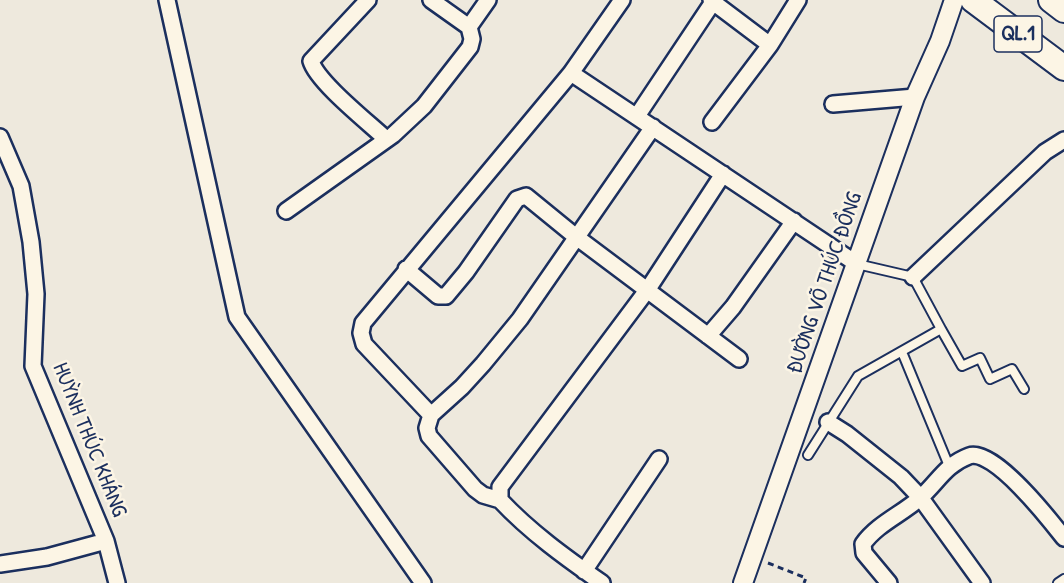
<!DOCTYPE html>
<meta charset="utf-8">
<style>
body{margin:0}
canvas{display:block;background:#eee9dd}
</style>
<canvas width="1064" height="583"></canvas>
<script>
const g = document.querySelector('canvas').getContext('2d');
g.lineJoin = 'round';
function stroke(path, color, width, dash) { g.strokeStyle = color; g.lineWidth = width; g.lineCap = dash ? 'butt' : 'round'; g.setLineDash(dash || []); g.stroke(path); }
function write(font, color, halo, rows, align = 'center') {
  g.font = font + ' "Patrick Hand",sans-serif'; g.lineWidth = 5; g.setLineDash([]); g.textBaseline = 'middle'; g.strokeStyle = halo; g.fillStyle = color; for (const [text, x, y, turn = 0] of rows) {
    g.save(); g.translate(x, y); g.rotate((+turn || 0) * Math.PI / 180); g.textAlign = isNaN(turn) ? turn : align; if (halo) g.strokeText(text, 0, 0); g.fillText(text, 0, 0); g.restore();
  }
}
const path = new Path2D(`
 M768,563L806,578L804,583`);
const service = new Path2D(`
 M941,329L962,366L980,358L990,379L1012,369L1024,389
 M902,352L949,466
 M808,455L858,376L941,329L913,277L857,264
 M1058,583L1064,579`);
const minor = new Path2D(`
 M167,0L237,317L423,583
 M368,0L311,61C317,82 369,123 386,139
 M713,2L770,45
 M469,27L488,0
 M571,73L857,264
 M833,104L915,97
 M637,116L713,2L711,0
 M712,122L770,45L798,0
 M0,137L21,186L31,242L36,294L33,366L106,541L117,583
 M286,211L393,135L424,106L470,47L472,39L469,27L431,0
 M406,269L438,296H446L466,272L517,199L526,196L575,236L739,359
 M913,277L1045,152L1064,140
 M708,336L733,307L794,221
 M431,415L462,387L483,364L520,319L653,127
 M828,422L847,434L901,477L920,497L982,583
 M500,500L483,495L475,489L429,436L427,428L431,415L364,344L361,333L363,323L571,73L622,0
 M0,564L47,557L106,541
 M584,571L659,459
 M602,583C566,558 530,532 500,500V487L648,289L723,174
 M889,583L864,553L863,544C877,524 902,514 920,498C938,482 945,465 969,456C993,447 1050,520 1064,538`);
const tertiary = new Path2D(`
 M743,583L915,97L940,41L954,0`);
const primary = new Path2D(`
 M973,0L1064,68
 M1051,0L1064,10`);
const shields = [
 [1018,34,48]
];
const shieldNames = [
 ["QL.1",1018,34]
];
const streetNames = [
 ["ĐƯỜNG VÕ THÚC ĐỒNG",825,283,-71],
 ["HUỲNH THÚC KHÁNG",89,440,68]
];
stroke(service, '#1b2f5e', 12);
stroke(minor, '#1b2f5e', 20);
stroke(tertiary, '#1b2f5e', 22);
stroke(primary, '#1b2f5e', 28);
stroke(path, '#1b2f5e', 3, [6, 4.5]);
stroke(service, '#fcf5e5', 8);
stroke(minor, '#fcf5e5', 15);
stroke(tertiary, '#fcf5e5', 18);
stroke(primary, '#fcf5e5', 24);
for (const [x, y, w] of shields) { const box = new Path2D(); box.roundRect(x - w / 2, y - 18, w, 36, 4.5); g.fillStyle = '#fcf5e5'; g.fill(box); stroke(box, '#1b2f5e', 1.5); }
write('bold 21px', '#1b2f5e', null, shieldNames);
write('22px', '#1b2f5e', '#fcf5e5', streetNames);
</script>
